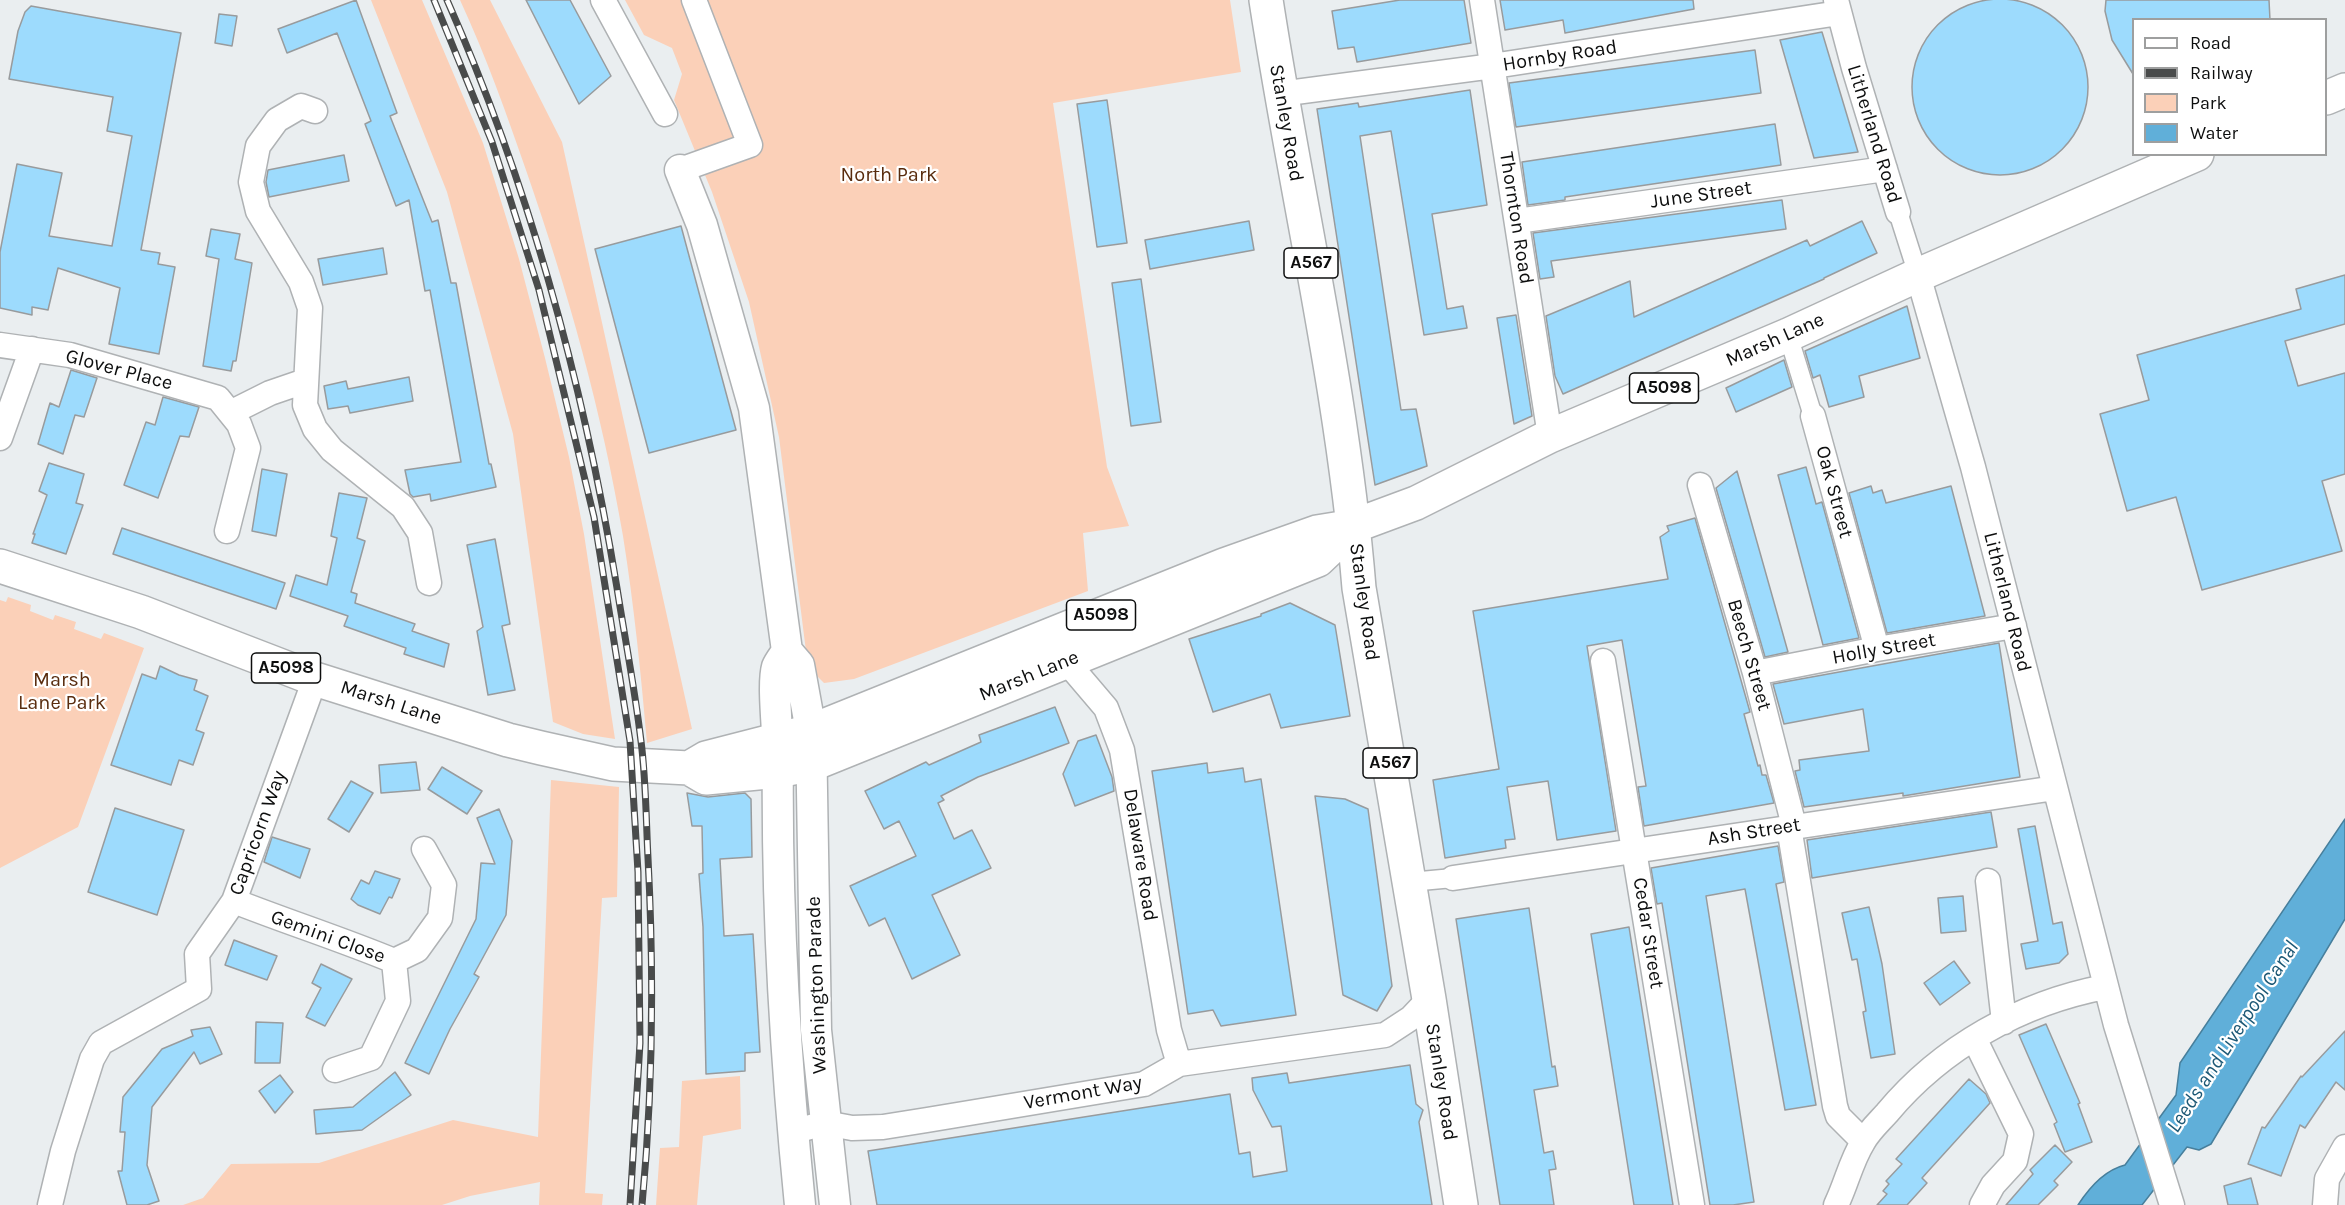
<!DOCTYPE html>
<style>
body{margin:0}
#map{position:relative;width:2345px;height:1205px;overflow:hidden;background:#eaeef0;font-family:Karla,sans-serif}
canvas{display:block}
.legend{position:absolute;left:2132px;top:18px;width:195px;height:138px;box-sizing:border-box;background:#fff;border:2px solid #9e9f9f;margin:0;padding:8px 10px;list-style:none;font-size:18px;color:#0d0e0e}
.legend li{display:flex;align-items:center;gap:12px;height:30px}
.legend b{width:30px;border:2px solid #9e9f9f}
</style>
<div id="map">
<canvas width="2345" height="1205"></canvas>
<ul class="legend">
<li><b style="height:8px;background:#fff"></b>Road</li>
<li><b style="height:8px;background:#494b4b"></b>Railway</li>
<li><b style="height:16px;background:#fbd0b8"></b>Park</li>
<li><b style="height:16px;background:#60afd9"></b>Water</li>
</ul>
</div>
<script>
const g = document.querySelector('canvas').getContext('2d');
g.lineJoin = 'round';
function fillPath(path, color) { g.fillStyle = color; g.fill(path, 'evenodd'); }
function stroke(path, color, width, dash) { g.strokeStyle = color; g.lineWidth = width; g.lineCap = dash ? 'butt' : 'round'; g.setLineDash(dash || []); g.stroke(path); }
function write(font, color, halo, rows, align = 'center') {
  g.font = font + ' Karla,sans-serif'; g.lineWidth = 4.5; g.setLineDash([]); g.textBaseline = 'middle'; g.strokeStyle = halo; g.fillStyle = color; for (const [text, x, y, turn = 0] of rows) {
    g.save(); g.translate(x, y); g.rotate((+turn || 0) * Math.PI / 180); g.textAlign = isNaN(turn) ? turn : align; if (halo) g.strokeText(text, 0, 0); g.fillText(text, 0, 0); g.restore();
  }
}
const green = new Path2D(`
 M371,0H422L483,143L519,259L545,358L569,457L584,534L615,739L583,734L553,722L513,434L447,192Z
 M460,0H490L562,142L692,729L647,743C641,674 634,605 623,536C602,412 568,291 527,173C507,115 486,56 460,0Z
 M625,0H1230L1241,72L1053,103L1107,467L1129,526L1083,533L1088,591L854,679L824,683L808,667L779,437L749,302L712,192L674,100L682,74L672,48L644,35Z
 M8,597L31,605L30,611L53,620L55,615L76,622L74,629L101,639L104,633L144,648L78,827L0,868V600L6,602Z
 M551,780L619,787L617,897L602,898L585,1193L603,1194L602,1205H539L540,1182L470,1196L442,1205H183L203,1198L231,1164L319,1163L453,1120L538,1137Z
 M740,1076L741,1129L703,1136L697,1205H656L660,1148L679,1147L682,1081Z`);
const water = new Path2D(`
 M2345,819V919L2211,1144L2199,1150L2187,1147L2142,1205H2078C2089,1188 2105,1170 2125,1165L2176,1095L2180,1063Z`);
const building = new Path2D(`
 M1912 87a88 88 0 1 1 176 0a88 88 0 1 1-176 0Z
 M356,0L397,113L390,116L432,222L438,220L451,283H456L489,464H491L496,487L431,501L430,494L413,497L410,494L405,470L461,462L430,290L425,291L409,200L396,206L365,124L371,121L337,33L287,53L278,29Z
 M526,0H570L611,76L579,104Z
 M1400,0H1464L1471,43L1357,62L1354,47L1338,49L1332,11Z
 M1500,0H1693L1694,9L1565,33L1563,20L1505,30Z
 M2106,0H2269L2270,20H2133V74L2112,40L2105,11Z
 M31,6L181,33L141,250L160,253L158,264L175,267L159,354L109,344L120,288L58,268L48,310L32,307V315L0,308V252L17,164L62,173L49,236L112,246L132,136L107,131L113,97L9,79L18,31L25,12Z
 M219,14L237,16L232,46L215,43Z
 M1822,32L1858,152L1814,158L1780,40Z
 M1755,50L1761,93L1516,127L1509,83Z
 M1470,90L1487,205L1432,214L1447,309L1463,306L1467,328L1424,335L1391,131L1360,136L1401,410L1416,409L1427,466L1375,485L1317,109L1358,103L1359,107Z
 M1107,100L1127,243L1097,247L1077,104Z
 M1775,124L1781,165L1565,197V200L1528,205L1522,162Z
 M344,155L349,181L269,197L266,182L268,170Z
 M1782,200L1786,229L1551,261L1554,277L1540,279L1533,233Z
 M1249,221L1254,250L1150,269L1145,240Z
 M1862,221L1877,253L1824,278V279L1563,394L1555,376L1546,316L1630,281L1634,317L1807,240L1810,246Z
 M681,226L736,430L649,453L595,249Z
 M211,229L240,234L235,259L252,263L236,361H233L231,371L203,366L219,259L206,256Z
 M383,248L387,274L323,285L318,259Z
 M2345,275V324L2285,341L2298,386L2345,373V474L2322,481L2342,551L2202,590L2176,497L2127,511L2100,414L2149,400L2137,355L2301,309L2296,289Z
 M1141,279L1161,422L1131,426L1112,283Z
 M1907,306L1920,358L1859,376L1864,397L1829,407L1820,375L1813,378L1805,351Z
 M1516,315L1532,416L1514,424L1497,318Z
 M1784,360L1792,387L1736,412L1726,388Z
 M71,370L97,378L84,417L75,415L63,454L38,444L50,403L59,407Z
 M409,377L413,401L350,413L348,406L328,409L324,386L346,381L348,389Z
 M163,397L199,407L189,437L180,436L158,498L124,485L146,422L155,425Z
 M49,463L84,474L76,503L83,505L66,554L32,543L35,534H33L47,495L39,491Z
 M1806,467L1816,504L1822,502L1859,638L1823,645L1778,475Z
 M262,469L287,474L276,536L252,531Z
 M1737,471L1788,652L1765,657L1716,488Z
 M1871,486L1873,493L1882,490L1886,503L1951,486L1985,616L1887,633L1849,493Z
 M339,493L367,498L357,538L365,541L351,592L357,594L355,603L415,624L412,631L449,644L444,667L404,654L406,648L344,626L348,616L290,596L296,575L327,585L337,538L331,536Z
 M1695,518L1750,712L1744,714L1758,766L1760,765L1762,775H1766L1774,803L1644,826L1638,787L1646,786L1622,640L1587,646L1616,831L1557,840L1548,781L1507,787L1515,839L1505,840L1506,848L1445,858L1433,780L1499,769L1473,611L1668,579L1660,537L1669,531L1667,526Z
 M122,528L285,583L276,609L113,554Z
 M495,539L510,624L502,626L515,690L488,695L477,631L483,627L467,545Z
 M1290,603L1335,625L1350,716L1281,728L1270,694L1213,712L1189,639L1261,616V614Z
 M1999,643L2020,777L1903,796V793L1804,807L1795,771L1800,770L1799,760L1869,751L1863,709L1784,724L1773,684Z
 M160,666L179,675L197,680L194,690L208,696L196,730L204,733L193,765L179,760L171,785L111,765L142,674L156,679Z
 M1055,707L1069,743L978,777L941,796L944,800L938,803L954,839L972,830L991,868L932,895L960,955L912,979L885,918L869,926L850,886L916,856L899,821L884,829L865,791L926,762L929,765L981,742L979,735Z
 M1096,735L1112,777L1114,791L1075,806L1063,774L1078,741Z
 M416,762L420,790L381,793L379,765Z
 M1207,763L1208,773L1243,768L1245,782L1261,779L1296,1015L1221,1026L1213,1010L1188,1014L1152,771Z
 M442,767L482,791L467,814L428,789Z
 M351,781L373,793L349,832L328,819Z
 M687,793L708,797L745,793L751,799L752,857L720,859L724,936L753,934L760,1052L745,1053V1071L706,1074L703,927L699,874L703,873L702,826H692Z
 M1315,796L1345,799L1368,809L1392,986L1377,1011L1343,995Z
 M115,808L184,830L157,915L88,892Z
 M499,809L512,841L506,915L474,974L479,977L450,1029L429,1074L405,1063L476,919L481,863L495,864L477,818Z
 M1991,812L1997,847L1812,878L1807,840Z
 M2035,826L2053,924L2062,922L2068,954L2059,963L2026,969L2021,944L2038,941L2018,829Z
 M272,837L310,849L300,878L264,862Z
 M1778,846L1784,882L1776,884L1816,1105L1785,1110L1745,889L1706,896L1754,1202L1733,1205H1710L1662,903L1657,904L1651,868Z
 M375,871L400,879L392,898L389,897L380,914L358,905L351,899L361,880L369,884Z
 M1963,896L1966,931L1941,933L1938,898Z
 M1869,907L1882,964L1895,1054L1871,1058L1863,1012L1866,1011L1857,959L1852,960L1842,913Z
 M1529,908L1552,1067L1555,1066L1558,1086L1534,1090L1544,1153L1553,1151L1556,1169L1549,1170L1554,1205H1500L1456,919Z
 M1629,927L1673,1205H1634L1591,934Z
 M234,940L277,956L267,980L225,965Z
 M1954,961L1970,983L1940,1005L1924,983Z
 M321,964L352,979L325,1026L306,1017L321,988L312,983Z
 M256,1022L283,1023L280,1063H255Z
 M2046,1024L2080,1103L2078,1104L2092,1142L2065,1152L2054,1124L2057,1122L2019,1035Z
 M210,1027L222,1054L200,1064L194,1052L152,1107L147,1165L159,1201L147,1205H127L118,1171H122L125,1132H120L123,1097L162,1049L193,1036L191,1030Z
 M2345,1031V1090L2336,1082L2305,1128L2300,1125L2281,1176L2248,1164L2262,1127L2265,1128L2301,1076L2302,1077Z
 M1410,1065L1416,1104L1423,1110L1419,1122L1432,1205H877L868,1151L1230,1094L1239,1154L1250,1152L1253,1177L1287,1171L1281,1126L1272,1127L1253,1090L1252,1078L1287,1073L1289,1083Z
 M395,1072L411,1095L362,1130L316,1134L314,1110L353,1107Z
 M280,1075L293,1092L275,1113L259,1091Z
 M1969,1079L1986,1094L1990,1103L1922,1178L1927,1183L1907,1205H1877L1887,1194L1883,1191L1889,1184L1886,1181L1902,1164L1896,1159Z
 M2055,1145L2072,1162L2054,1181L2058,1185L2038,1205H2006L2033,1174L2030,1170Z
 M2251,1178L2258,1205H2228L2224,1186Z`);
const pedestrian = new Path2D(`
 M1898,212L1918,275
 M1788,335L1813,416
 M1410,882L1453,878`);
const minor = new Path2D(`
 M603,0L665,114
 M1482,0L1550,436
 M1836,0L1854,68L1898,212
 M1280,94L1493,66L1839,13
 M315,111L301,106L277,120L258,146L251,182L258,211L301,282L310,308L305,405L315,429L332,450L403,507L420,533L429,583
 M680,170L750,145L694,0
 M1517,221L1885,169
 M1918,275L1973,467L2116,1025L2172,1205
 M0,345L70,355L218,398L239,424L248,448L227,531
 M230,413L270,393L305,381
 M1813,416L1877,649
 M0,438L32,349
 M1700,485L1755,673L1794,826
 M1066,661L1106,708L1122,750L1169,1030L1179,1064
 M1603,661L1692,1205
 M1755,673L1877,649L2014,626
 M1789,827L1835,1106L1838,1116L1863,1141
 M1453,878L2055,788
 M1988,881L2004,1022
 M234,901C287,922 341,939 394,961L417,950L440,918L444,885L424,849
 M1974,1038L2021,1134L2015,1161L1993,1185L1982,1205
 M335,1070L371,1058L398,1001L394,961
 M792,1132L825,1123L852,1128L883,1127L927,1120L1144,1084L1179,1064L1385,1035L1411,1018L1429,999
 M50,1205L63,1151L92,1059L101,1043L199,989L197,954L234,901L315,679
 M1836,1205C1846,1185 1851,1161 1863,1142C1869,1131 1879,1122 1887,1113C1942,1047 2021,1003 2105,987
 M2325,1205L2327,1179L2345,1147`);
const tertiary = new Path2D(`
 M680,170L702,225L754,408L787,651L799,665L811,731L816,1030L835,1205
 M787,651C784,656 779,662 777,667C772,684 778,733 778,754C776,905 785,1055 800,1205`);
const primary = new Path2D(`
 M1266,0C1296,196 1343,390 1359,588L1429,999L1461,1205
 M2326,98L2345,90
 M0,566L141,612L315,679L508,740L541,748L613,764L689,768L706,778L778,771L813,764L1318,560L1354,526
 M689,768L706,758L811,731L1224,565L1317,532L1354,526L1416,503L1550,436L1788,335L1918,275L2197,154`);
const rail = new Path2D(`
 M434,0L492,142L539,290L594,517L630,741L638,872L640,1043L630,1205
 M447,0C530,187 584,386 617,588C625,639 635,690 641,741C646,780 646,819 648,858C654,973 653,1090 642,1205`);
const shields = [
 [1311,263,54],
 [1664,388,69],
 [1101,615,69],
 [286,668,69],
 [1390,763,54]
];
const shieldNames = [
 ["A567",1311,263],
 ["A5098",1664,388],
 ["A5098",1101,615],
 ["A5098",286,668],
 ["A567",1390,763]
];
const streetNames = [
 ["Hornby Road",1560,56,-9],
 ["Stanley Road",1286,123,80],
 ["Litherland Road",1874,134,73],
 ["June Street",1701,195,-8],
 ["Thornton Road",1516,218,81],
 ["Marsh Lane",1775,340,-24],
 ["Glover Place",119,370,15],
 ["Oak Street",1834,492,75],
 ["Stanley Road",1364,602,82],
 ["Litherland Road",2007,602,76],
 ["Holly Street",1884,649,-10],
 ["Beech Street",1749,655,74],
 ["Marsh Lane",1029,676,-22],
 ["Marsh Lane",391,703,18],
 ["Ash Street",1754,832,-9],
 ["Capricorn Way",258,833,-70],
 ["Delaware Road",1140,855,81],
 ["Cedar Street",1648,933,81],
 ["Gemini Close",328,937,20],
 ["Washington Parade",817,985,-92],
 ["Stanley Road",1441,1082,81],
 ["Vermont Way",1083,1093,-10]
];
const parkNames = [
 ["North Park",889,175],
 ["Marsh",62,680],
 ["Lane Park",62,703]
];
const waterNames = [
 ["Leeds and Liverpool Canal",2233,1037,-57]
];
fillPath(green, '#fbd0b8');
fillPath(water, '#60afd9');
stroke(water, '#477f9c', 1.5);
fillPath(building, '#9ddbfd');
stroke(building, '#989b9d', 1.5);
stroke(pedestrian, '#afb2b4', 21);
stroke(minor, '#afb2b4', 27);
stroke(tertiary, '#afb2b4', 33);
stroke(primary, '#afb2b4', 36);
stroke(pedestrian, '#fff', 18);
stroke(minor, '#fff', 24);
stroke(tertiary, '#fff', 30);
stroke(primary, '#fff', 33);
stroke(rail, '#494b4b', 7);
stroke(rail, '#fff', 4.5, [14]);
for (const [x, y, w] of shields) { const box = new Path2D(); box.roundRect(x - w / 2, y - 15, w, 30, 4.5); g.fillStyle = '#fff'; g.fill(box); stroke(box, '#0d0e0e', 1.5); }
write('bold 18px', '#0d0e0e', null, shieldNames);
write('20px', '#0d0e0e', '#fff', streetNames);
write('20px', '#592c0e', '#fff', parkNames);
write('italic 21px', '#1d5976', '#fff', waterNames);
</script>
